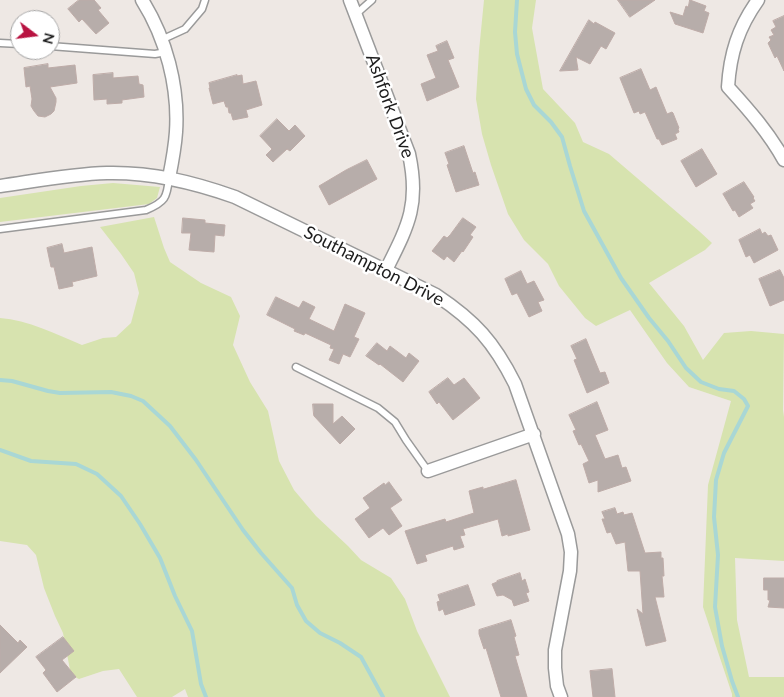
<!DOCTYPE html>
<style>
body{margin:0}
#map{position:relative;width:784px;height:697px;overflow:hidden;background:#eee8e4;font-family:Lato,sans-serif}
canvas{display:block}
.north{position:absolute;left:10px;top:10px;width:50px;height:50px;box-sizing:border-box;background:#fff;border:1px solid #a5a5a5;border-radius:50%;rotate:105deg;font-size:14px;font-weight:700;line-height:20px;text-align:center;color:#1d1d1d}
.north::after{content:'';display:block;margin:auto;width:18px;height:22px;background:#b81341;clip-path:polygon(50% 0,100% 100%,50% 72%,0 100%)}
</style>
<div id="map">
<canvas width="784" height="697"></canvas>
<div class="north">N</div>
</div>
<script>
const g = document.querySelector('canvas').getContext('2d');
g.lineJoin = 'round';
function fillPath(path, color) { g.fillStyle = color; g.fill(path, 'evenodd'); }
function stroke(path, color, width, dash) { g.strokeStyle = color; g.lineWidth = width; g.lineCap = dash ? 'butt' : 'round'; g.setLineDash(dash || []); g.stroke(path); }
function write(font, color, halo, rows, align = 'center') {
  g.font = font + ' Lato,sans-serif'; g.lineWidth = 5; g.setLineDash([]); g.textBaseline = 'middle'; g.strokeStyle = halo; g.fillStyle = color; for (const [text, x, y, turn = 0] of rows) {
    g.save(); g.translate(x, y); g.rotate((+turn || 0) * Math.PI / 180); g.textAlign = isNaN(turn) ? turn : align; if (halo) g.strokeText(text, 0, 0); g.fillText(text, 0, 0); g.restore();
  }
}
const grass = new Path2D(`
 M484,0H536L532,28L543,89L575,123L583,142L609,154L699,231L712,243L705,250L649,283L684,326L703,360L724,333L751,331L784,334L783,410L784,417V561L735,558L737,620L749,677H784V697H732V694L703,607L708,485L731,401L689,387L667,363L630,310L596,326L585,318L559,286L548,264L524,240L508,214L491,165L482,134L476,99L479,51Z
 M113,183L160,187L157,198L149,204L0,222V198L81,186Z
 M154,217L164,248L170,262L201,283L231,297L240,316L233,345L250,382L268,411L279,461L294,490L316,516L348,546L361,560L391,578L405,599L417,631L450,697H188L185,689L172,697H137L119,669L103,671L79,679L71,675L63,633L55,616L44,588L36,555L27,545L0,541V318C28,320 56,334 82,345L103,338L116,337L131,323L139,293L134,273L121,254L100,227Z`);
const stream = new Path2D(`
 M517,0L515,32L517,54L526,89L534,105L551,122L562,137L570,166L584,211L621,278L649,318L668,341L686,368L701,382L719,389L734,391L744,399L748,406L724,453L716,480L714,517L718,555L715,607L722,646L732,681L738,697
 M0,380L12,381L48,391L60,393L111,392L131,396L143,401L170,426L196,460L243,530L261,553L292,588L297,605L306,621L320,633L340,643L361,657L383,697
 M0,450L31,461L76,464L97,474L121,496L140,524L160,558L175,596L192,631L201,684L206,697`);
const building = new Path2D(`
 M79,0H94L101,8L98,10L109,23L96,34L82,19L79,22L68,9Z
 M618,0H655L630,17Z
 M690,0L706,6L704,11L709,13L703,33L675,24L670,12L683,16L686,6L688,7Z
 M784,16V71L777,56L775,58L768,43L771,40L769,37L774,35L771,30L776,27L773,21Z
 M589,20L594,24L595,22L615,33L606,49L601,46L590,64L576,57L578,70L560,71Z
 M447,41L454,58L448,60L459,87L427,101L421,84L436,78L427,55L438,51L436,46Z
 M48,64V68L75,65L77,83L50,87L56,98V102L54,111L51,114L45,117L38,116L34,111L31,106L32,99L30,86L26,87L24,68Z
 M641,69L650,90L656,87L667,114L672,112L673,113L679,128L678,129L679,132L675,134L677,139L662,145L659,139H657L645,112L640,114L639,111L634,113L620,78Z
 M113,73V78L138,76L139,84L143,85L144,97L122,100V103L107,104V99L94,100L93,75Z
 M237,75V76L242,75L243,84L256,81L262,105L246,110L248,117L233,120L231,113H229L228,107H226L224,101L213,104L209,88H210L209,83Z
 M277,119L289,131L295,125L305,136L290,151L287,149L273,162L266,155L272,149L260,136Z
 M464,146L473,173L475,172L479,185L456,192L447,165L449,164L445,153Z
 M702,149L717,174L696,187L681,161Z
 M367,160L377,179L329,205L319,186L346,170Z
 M744,182L754,197L753,198L755,201L750,204L753,208L739,217L735,210L733,211L723,194Z
 M183,218L205,220V223L225,225L224,236L215,235L214,252L189,250L191,233H182Z
 M463,218L476,227L470,235L473,237L463,252L462,251L454,262L447,256L444,260L432,251L444,236L447,238L450,235Z
 M760,229L762,234L765,232L768,236L771,235L778,250L754,263L750,255L746,257L739,240Z
 M62,244L64,253L92,247L97,276L72,282L73,286L59,289L54,267H51L47,248Z
 M780,270L784,278V300L770,306L759,279Z
 M521,271L527,284L534,281L544,300L538,302L542,311L529,317L517,293L512,295L505,279Z
 M276,297L299,308L303,301L315,307L309,319L334,331L345,304L365,313L354,337L359,339L350,357L343,354L339,364L329,360L334,349L330,348L331,345L305,333L304,335L294,331L295,329L267,315Z
 M586,339L600,373L605,372L609,383L587,393L574,360L577,359L571,346Z
 M377,343L387,351L390,346L406,358L409,353L419,361L403,382L380,364L379,365L366,356Z
 M448,378L454,385L464,378L480,398L453,420L439,402L437,404L429,392Z
 M597,402L608,430L595,435L605,459L618,455L622,468L626,467L631,481L598,492V480L589,483L583,464L589,461L581,444L579,445L573,431L576,430L569,415Z
 M313,404H333V424L342,416L355,429L340,444L314,416Z
 M516,480L530,530L508,536V534L502,536L498,519L463,529L465,535L460,536L464,547L454,550L453,546L425,555L427,561L417,564L405,531L445,519L446,522L474,513L469,491L483,487V489Z
 M389,482L402,500L390,508L402,526L389,535L383,528L369,538L355,519L370,508L363,498L384,483L385,485Z
 M615,508L617,514L623,512L624,515L632,513L645,553L661,552V558H663L664,576H662L664,597H655L666,641L646,646L637,609L643,614L640,571H628L625,542L616,544L611,532L607,533L602,519H605L602,512Z
 M520,573L522,581L525,579L529,592L526,593L529,601L514,606L512,600L503,595L497,596L492,584L497,582V581Z
 M764,578H784V608L768,607L770,600H768V590H764Z
 M468,585L475,605L445,615L443,609L439,611L437,602L440,601L438,595Z
 M511,620L516,636L514,637L519,655L515,656L527,697H501L486,648L484,649L479,634V630Z
 M0,625L18,643L20,640L27,647L0,673Z
 M63,637L74,651L62,660L76,677L57,692L43,673L46,670L36,657Z
 M612,669L615,697H593L590,671Z`);
const lane = new Path2D(`
 M355,15L372,0
 M161,40L185,29L202,9L205,0
 M0,43L20,44
 M50,46L155,54L166,52
 M0,229L146,210C165,202 167,198 169,178
 M296,367L378,408L395,422L406,440L428,471`);
const street = new Path2D(`
 M142,0C166,38 179,87 176,132C175,147 172,163 169,178
 M350,0L409,154C420,205 408,226 386,270
 M758,0C738,28 730,54 728,87C749,110 769,133 784,160
 M0,186C35,181 71,174 107,173C152,172 193,182 235,197L436,295C475,321 494,342 515,384L568,534L571,552L570,571L555,650V668L557,686L561,697
 M428,471L534,434`);
const streetNames = [
 ["Ashfork Drive",390,106,70],
 ["Southampton Drive",374,266,27]
];
fillPath(grass, '#d7e3af');
stroke(stream, '#a9d7d5', 4);
fillPath(building, '#b7adaa');
stroke(building, '#beaca8', 1);
stroke(lane, '#9a9a9a', 9);
stroke(street, '#9a9a9a', 15);
stroke(lane, '#fff', 6);
stroke(street, '#fff', 12);
write('18px', '#1d1d1d', '#fff', streetNames);
</script>
